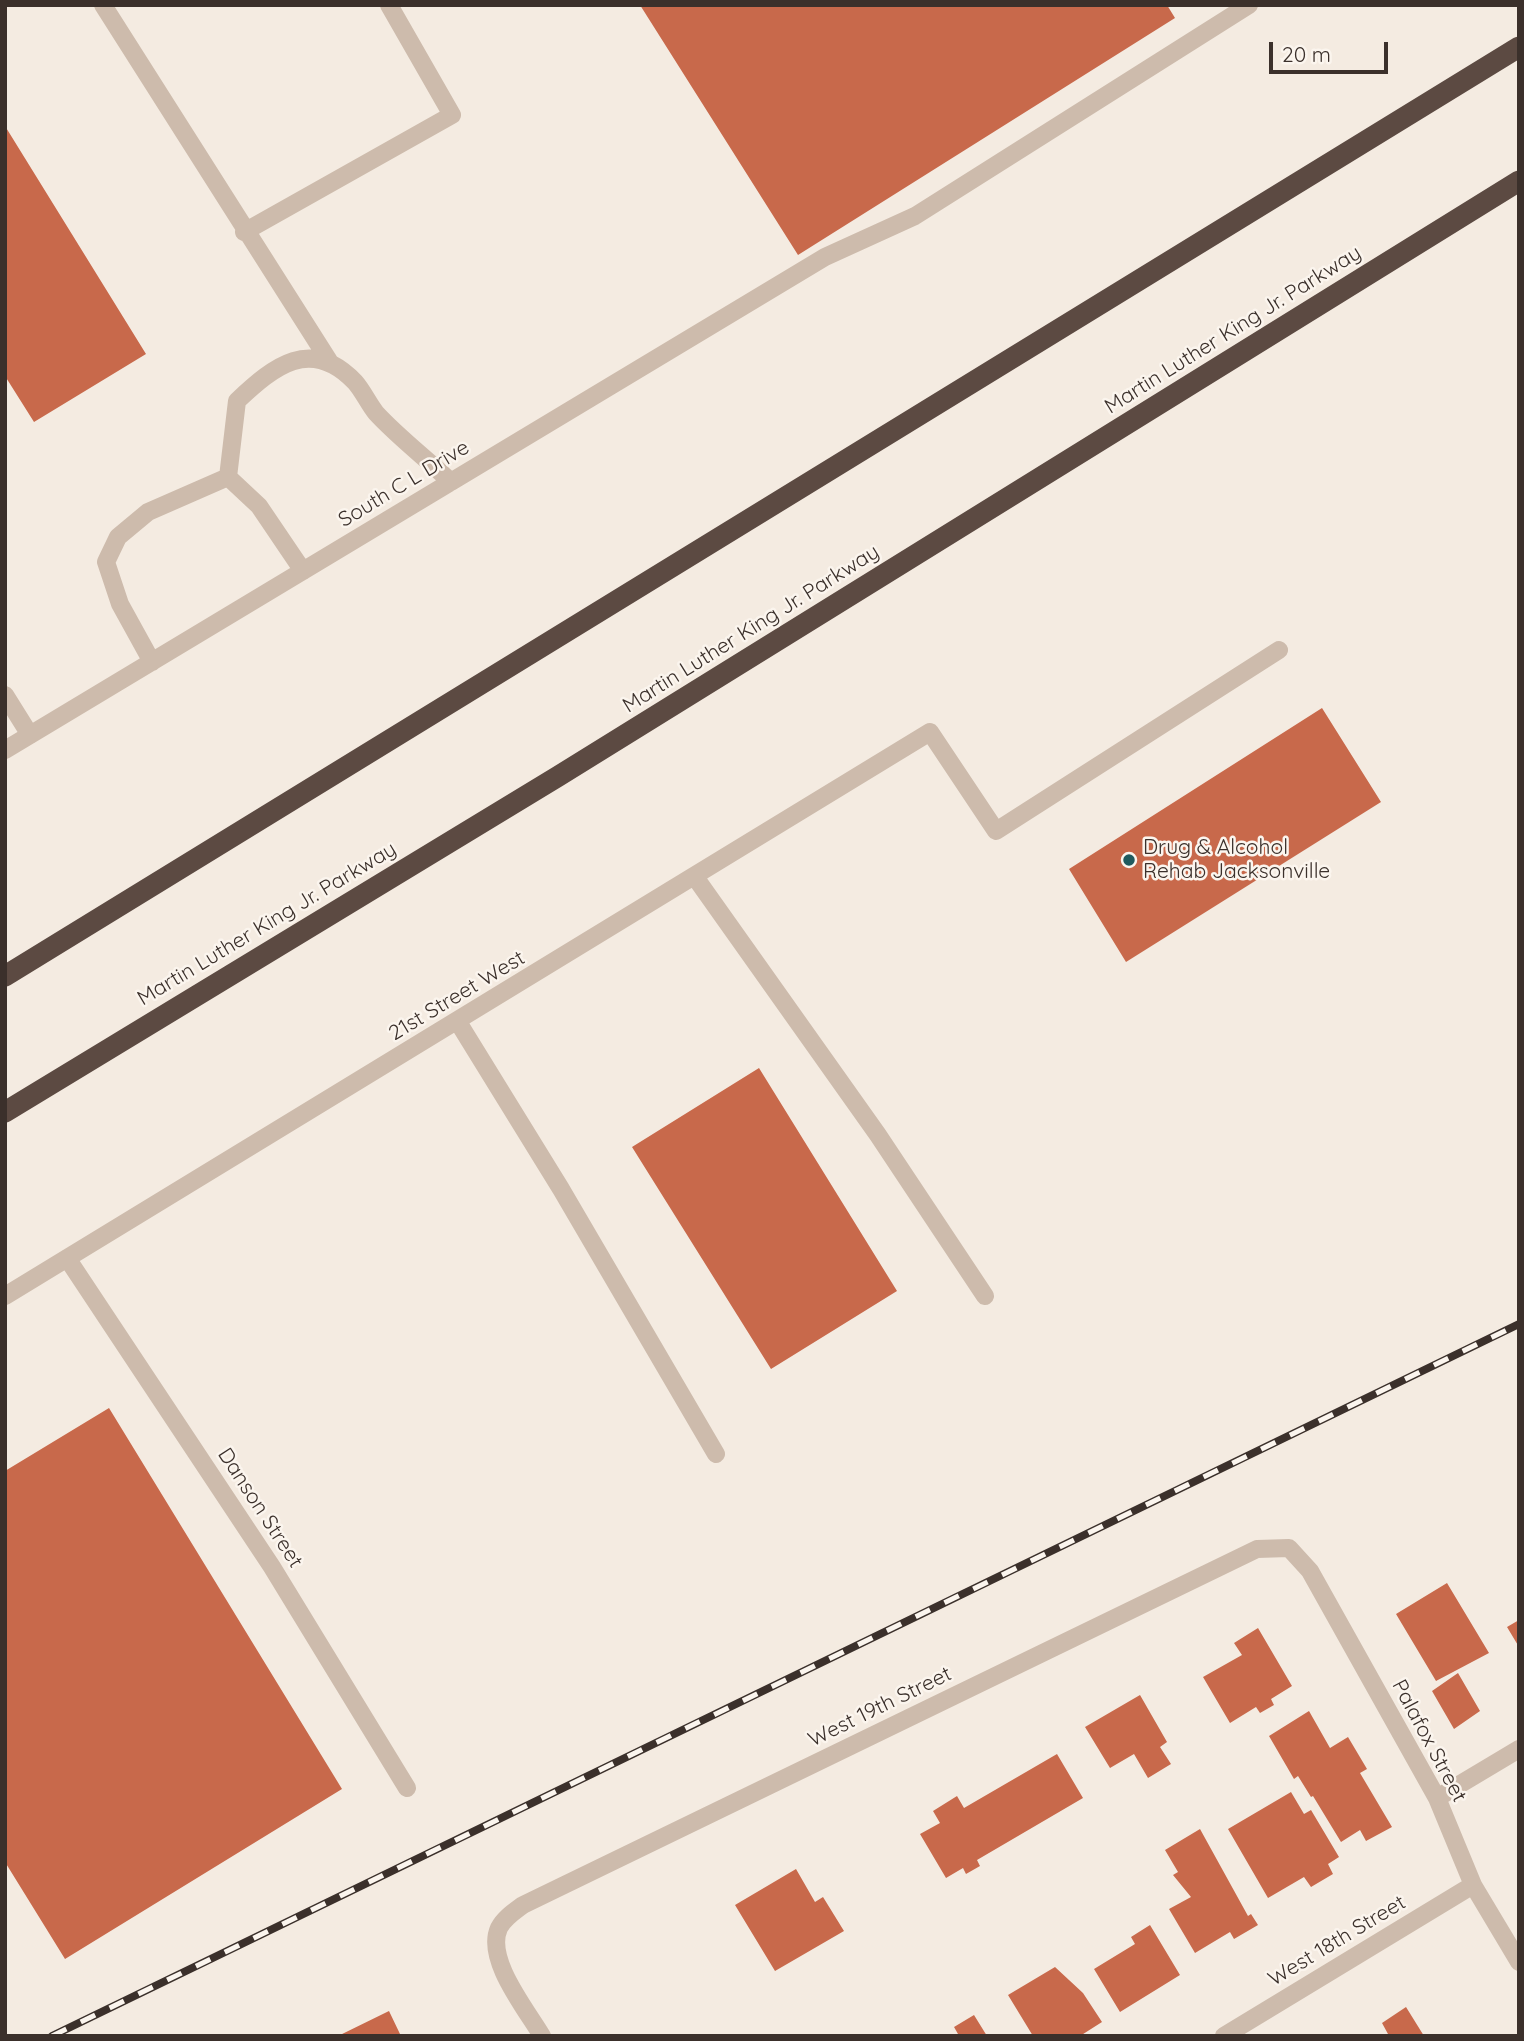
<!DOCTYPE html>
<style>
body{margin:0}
#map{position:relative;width:1524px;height:2041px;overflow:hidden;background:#f4ebe1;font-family:Quicksand,sans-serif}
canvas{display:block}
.frame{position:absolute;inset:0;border:7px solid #3b302b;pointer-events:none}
.scale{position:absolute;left:1269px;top:42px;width:119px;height:32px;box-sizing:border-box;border:4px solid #3b302b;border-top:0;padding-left:9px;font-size:21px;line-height:24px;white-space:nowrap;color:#3b302b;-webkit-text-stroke:5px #fbf5ee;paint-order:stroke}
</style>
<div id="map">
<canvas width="1524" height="2041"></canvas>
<div class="frame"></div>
<div class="scale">20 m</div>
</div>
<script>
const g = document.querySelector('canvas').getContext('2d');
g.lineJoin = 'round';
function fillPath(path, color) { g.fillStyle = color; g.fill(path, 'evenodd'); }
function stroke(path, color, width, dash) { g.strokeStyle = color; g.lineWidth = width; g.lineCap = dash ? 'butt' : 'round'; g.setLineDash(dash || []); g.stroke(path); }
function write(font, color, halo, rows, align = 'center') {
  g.font = font + ' Quicksand,sans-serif'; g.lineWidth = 5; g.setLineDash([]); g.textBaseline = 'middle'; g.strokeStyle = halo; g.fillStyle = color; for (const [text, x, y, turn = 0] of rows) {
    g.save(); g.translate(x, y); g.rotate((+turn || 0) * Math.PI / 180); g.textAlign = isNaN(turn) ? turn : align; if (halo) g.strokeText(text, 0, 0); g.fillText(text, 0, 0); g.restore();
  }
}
const building = new Path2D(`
 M640,5H1167L1175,18L798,255Z
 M5,126L146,354L34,422L5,376Z
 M1322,708L1381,802L1126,962L1069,869Z
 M759,1068L897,1291L771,1369L632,1147Z
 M109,1408L342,1789L65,1959L5,1862V1471Z
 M1447,1583L1489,1653L1436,1681L1396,1614Z
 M1519,1620V1647L1507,1627Z
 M1258,1628L1292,1686L1271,1699L1274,1705L1260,1713L1256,1707L1230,1723L1203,1677L1242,1655L1234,1643Z
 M1458,1673L1480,1711L1454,1729L1432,1691Z
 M1140,1695L1167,1742L1160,1747L1171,1764L1148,1778L1134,1754L1110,1768L1085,1727Z
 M1309,1711L1330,1748L1348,1737L1367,1769L1360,1773L1392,1827L1366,1841L1360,1830L1341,1842L1313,1796L1311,1797L1298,1776L1294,1779L1269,1736Z
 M1057,1754L1083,1798L977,1860L980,1866L966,1874L963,1868L946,1878L920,1834L940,1823L933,1811L957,1796L964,1808Z
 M1291,1792L1304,1814L1311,1810L1339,1857L1328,1864L1333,1874L1311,1887L1304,1877L1268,1898L1228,1829Z
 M1200,1829L1248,1916L1251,1914L1258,1925L1234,1939L1230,1932L1195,1953L1169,1909L1191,1897L1173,1875L1178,1872L1165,1850Z
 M796,1869L815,1902L823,1897L844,1931L775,1971L735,1905Z
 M1150,1925L1180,1975L1120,2012L1094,1969L1135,1944L1131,1937Z
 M1055,1967L1083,1993L1102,2022L1080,2036H1033L1008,1995Z
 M1406,2007L1424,2036H1385L1388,2034L1382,2023Z
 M389,2011L400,2034L338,2036Z
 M974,2015L987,2036H955L958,2034L954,2027Z`);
const minor = new Path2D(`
 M103,5L331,364
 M244,232L452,115L389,5
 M228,477L237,401C274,366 311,336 355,382C363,391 368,403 376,413C399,438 427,459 451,482
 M152,662L120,604L106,562L118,537L148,512L228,477L259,506L303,571
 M5,695L30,735
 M5,750L825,257L915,216L1249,5
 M695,877L878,1135L985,1296
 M458,1022L561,1189L716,1454
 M67,1258L272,1567L407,1788
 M5,1296L930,732L996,831L1279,650
 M1437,1798L1519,1749
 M542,2036C526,2009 485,1959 499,1928C504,1918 515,1911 523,1905L1257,1549L1289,1548L1310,1571L1437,1798L1473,1885L1519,1962
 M1224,2036L1473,1885`);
const highway = new Path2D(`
 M5,976L1519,47
 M5,1112L557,777L1519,181`);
const rail = new Path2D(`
 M52,2036L1519,1324`);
const markers = [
 [1129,860,7,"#1f5a5e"]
];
const streetNames = [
 ["Martin Luther King Jr. Parkway",1233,330,-32],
 ["South C L Drive",404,484,-31],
 ["Martin Luther King Jr. Parkway",751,629,-32],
 ["Martin Luther King Jr. Parkway",267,924,-31],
 ["21st Street West",457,996,-31],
 ["Danson Street",260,1508,57],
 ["West 19th Street",880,1707,-26],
 ["Palafox Street",1429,1741,62],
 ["West 18th Street",1337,1941,-31]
];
const poiNames = [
 ["Drug & Alcohol",1143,848],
 ["Rehab Jacksonville",1143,872]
];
fillPath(building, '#c8694b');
stroke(minor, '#cdbbac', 18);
stroke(highway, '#5c4a42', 21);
stroke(rail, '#3b302b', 8);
stroke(rail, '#fbf5ee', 5, [16]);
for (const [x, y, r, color] of markers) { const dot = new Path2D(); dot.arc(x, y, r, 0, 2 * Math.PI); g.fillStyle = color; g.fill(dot); stroke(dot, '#fbf5ee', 2.5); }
write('21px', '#3b302b', '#fbf5ee', streetNames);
write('21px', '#3b302b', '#fbf5ee', poiNames, 'left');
</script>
